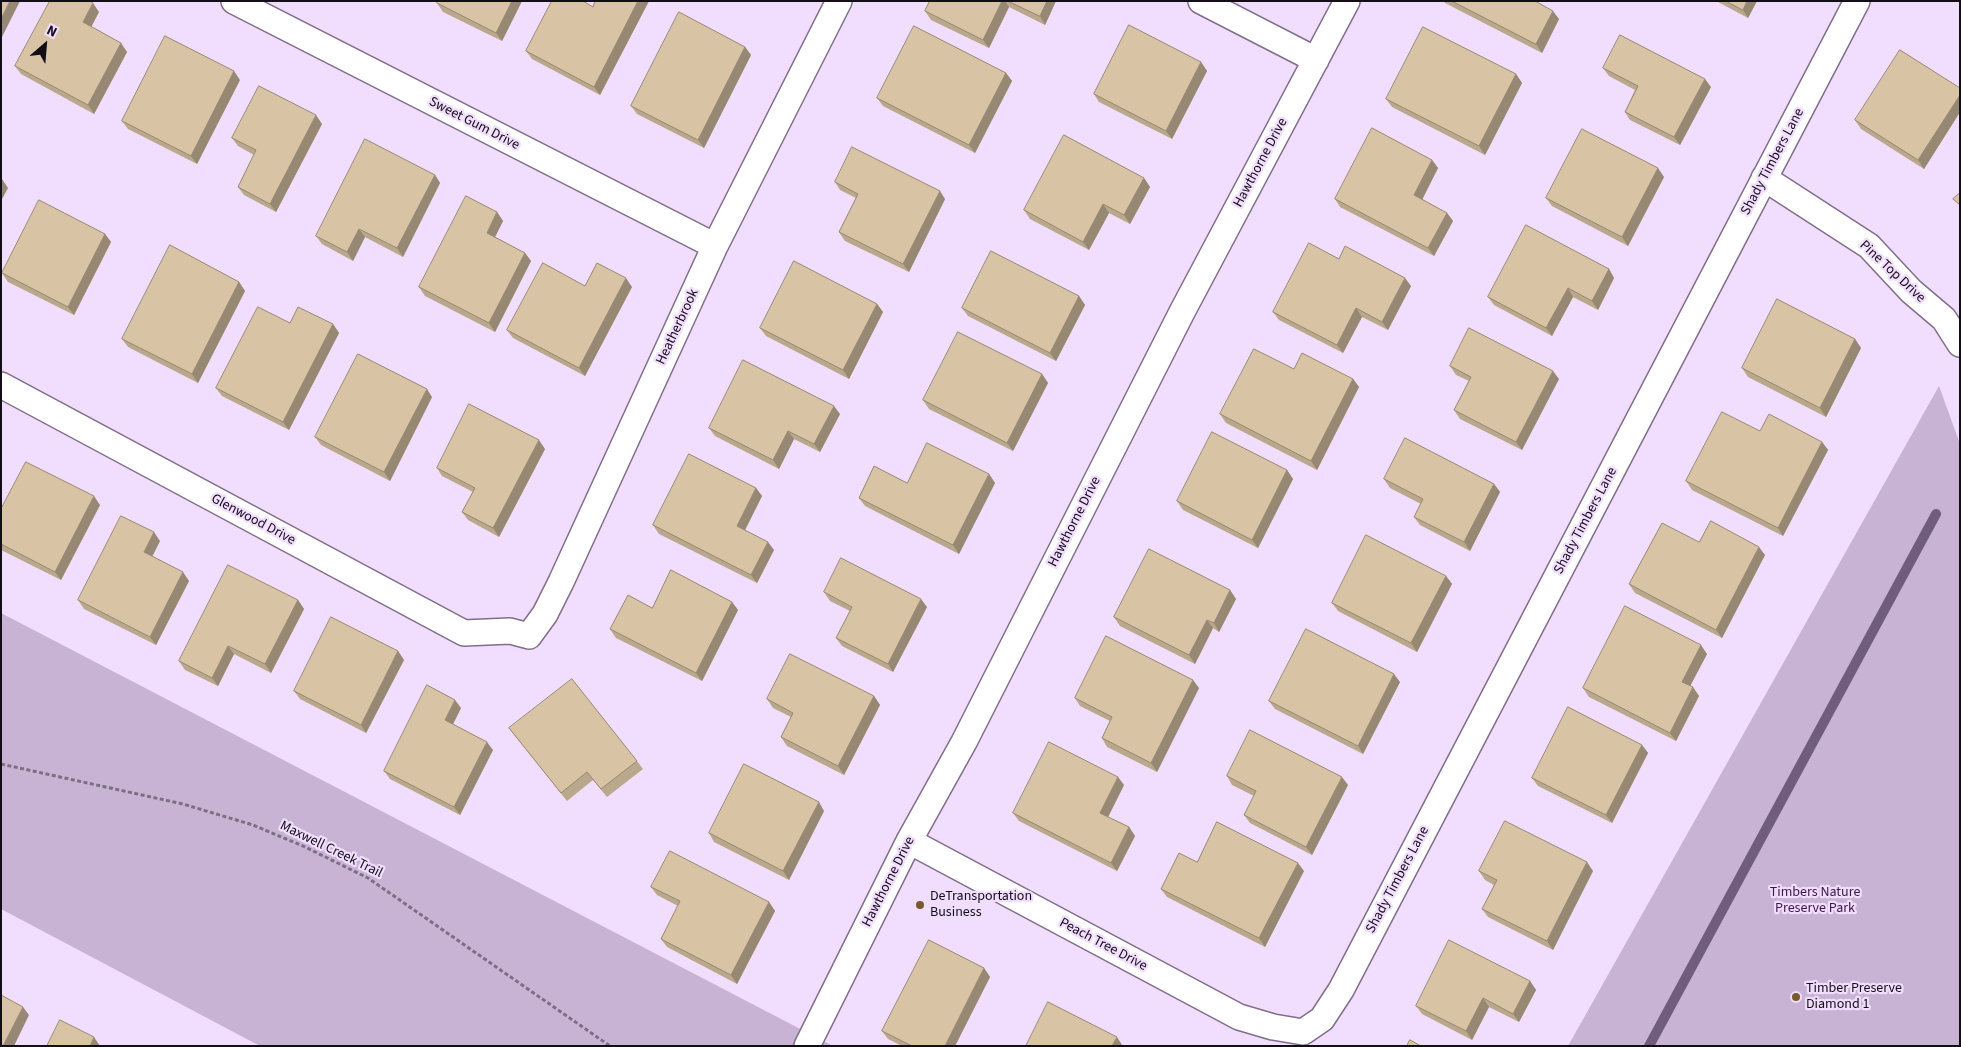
<!DOCTYPE html>
<style>
body{margin:0}
#map{position:relative;width:1961px;height:1047px;overflow:hidden;background:#f1ddfd;font-family:"Source Sans 3",sans-serif}
canvas{display:block}
.frame{position:absolute;inset:0;border:2px solid #130d17;pointer-events:none}
.north{position:absolute;left:20px;top:20px;width:50px;height:50px;-webkit-text-stroke:4px #f1ddfd;paint-order:stroke;rotate:27deg;font-size:14px;font-weight:700;line-height:20px;text-align:center;color:#130d17}
.north::after{content:'';display:block;margin:auto;width:18px;height:22px;background:#130d17;clip-path:polygon(50% 0,100% 100%,50% 72%,0 100%)}
</style>
<div id="map">
<canvas width="1961" height="1047"></canvas>
<div class="frame"></div>
<div class="north">N</div>
</div>
<script>
const g = document.querySelector('canvas').getContext('2d');
g.lineJoin = 'round';
function fillPath(path, color) { g.fillStyle = color; g.fill(path, 'evenodd'); }
function stroke(path, color, width, dash) { g.strokeStyle = color; g.lineWidth = width; g.lineCap = dash ? 'butt' : 'round'; g.setLineDash(dash || []); g.stroke(path); }
function write(font, color, halo, rows, align = 'center') {
  g.font = font + ' "Source Sans 3",sans-serif'; g.lineWidth = 4.5; g.setLineDash([]); g.textBaseline = 'middle'; g.strokeStyle = halo; g.fillStyle = color; for (const [text, x, y, turn = 0] of rows) {
    g.save(); g.translate(x, y); g.rotate((+turn || 0) * Math.PI / 180); g.textAlign = isNaN(turn) ? turn : align; if (halo) g.strokeText(text, 0, 0); g.fillText(text, 0, 0); g.restore();
  }
}
const green = new Path2D(`
 M1939,386L1960,444V1046H1568Z
 M1,613L833,1046H260L1,909Z`);
const stream = new Path2D(`
 M1649,1046L1936,514`);
const path = new Path2D(`
 M1,764L183,804L253,825L303,846L368,878L610,1046`);
const minor = new Path2D(`
 M234,1L715,246
 M1201,1L1316,60
 M1764,178L1869,246L1911,291L1944,319L1960,344
 M1,385L464,633L510,631L529,636L545,614L561,582L715,246L839,1
 M909,841L1239,1017L1273,1027L1303,1032L1322,1019L1341,990L1857,1
 M807,1046L909,841L964,742L1182,312L1347,1`);
const wall = new Path2D(`
 M438,1H522L502,41L443,12L437,3Z
 M595,1H649L600,95L532,59L526,51L593,7Z
 M930,1H1056L1045,25L1009,7L989,48L931,20L925,11Z
 M1444,1H1535L1559,19L1542,53L1445,3Z
 M1716,1H1757L1748,18Z
 M99,12L91,27L127,52L94,114L21,74L15,66Z
 M745,47L751,55L704,148L637,114L631,106Z
 M1201,62L1207,71L1172,139L1099,102L1094,94Z
 M1603,68L1711,87L1680,145L1630,120L1625,112L1635,90L1609,76Z
 M1006,73L1012,81L975,153L883,106L877,98Z
 M1516,74L1522,83L1485,155L1392,107L1386,99Z
 M240,80L197,164L128,129L122,121Z
 M1960,88V112L1924,169L1861,129L1855,120Z
 M322,124L276,212L244,195L238,187L254,155L238,146L232,138Z
 M1432,160L1438,168L1422,199L1447,213L1453,221L1434,256L1340,207L1335,199Z
 M435,175L440,183L403,257L365,237L353,261L322,244L316,236Z
 M1664,177L1628,246L1552,206L1546,198Z
 M1144,178L1150,187L1130,224L1109,213L1089,250L1030,219L1024,210Z
 M835,182L945,199L909,272L845,241L839,232L856,198L840,190Z
 M497,212L503,221L495,237L525,253L531,261L495,332L425,296L419,287Z
 M105,234L111,242L74,315L8,282L2,273Z
 M1609,269L1614,278L1598,310L1573,297L1552,336L1494,305L1488,297Z
 M239,282L245,291L198,383L128,347L122,339Z
 M585,286L632,287L585,376L513,338L507,330Z
 M1411,286L1388,330L1362,317L1343,353L1279,320L1273,312Z
 M1079,296L1085,305L1056,361L968,316L962,308Z
 M877,304L883,312L849,379L766,336L760,328Z
 M333,324L339,333L289,430L222,396L216,388Z
 M1855,339L1861,348L1826,417L1748,377L1742,368Z
 M1450,366L1559,379L1522,450L1460,419L1454,410L1469,381L1456,375Z
 M1294,369L1353,379L1359,387L1317,470L1226,423L1220,414Z
 M1042,374L1048,383L1013,451L929,409L923,400Z
 M432,397L390,481L321,445L315,437Z
 M840,414L820,452L794,439L779,469L715,436L709,428Z
 M1760,431L1822,442L1828,450L1783,536L1692,490L1686,481Z
 M545,449L499,537L468,520L462,512L473,492L442,476L437,468Z
 M1287,470L1293,479L1258,548L1183,510L1177,501Z
 M989,474L995,483L959,554L865,506L859,498L907,483Z
 M1384,479L1494,484L1500,492L1470,551L1420,525L1414,517L1421,504L1390,488Z
 M756,488L762,496L745,530L774,550L757,583L659,534L653,525Z
 M100,505L61,580L1,550V509Z
 M160,541L152,556L189,581L156,645L84,609L78,600Z
 M1699,542L1765,555L1722,638L1635,593L1629,584Z
 M1446,576L1452,584L1417,652L1338,611L1332,603Z
 M1230,590L1236,599L1219,632L1213,628L1195,664L1120,626L1114,617Z
 M824,592L927,607L893,672L842,646L836,638L850,611L830,601Z
 M298,600L304,609L271,673L234,654L218,686L185,670L179,661Z
 M732,602L738,610L702,681L616,638L610,629L652,608Z
 M398,651L404,660L366,733L300,699L294,691Z
 M1707,654L1690,686L1699,696L1676,741L1589,697L1583,688Z
 M1400,682L1363,754L1275,709L1269,701Z
 M1199,688L1157,772L1107,747L1102,738L1110,721L1080,706L1075,698Z
 M874,696L880,705L844,775L787,746L781,737L791,717L773,708L767,699Z
 M461,708L453,724L493,750L460,815L390,779L384,771Z
 M509,728L637,761L643,769L607,797L593,780L567,801Z
 M1642,745L1648,753L1612,823L1538,786L1532,778Z
 M1227,776L1348,785L1312,855L1250,823L1244,815L1254,796L1232,785Z
 M1124,785L1108,817L1129,827L1135,836L1117,871L1019,821L1013,813Z
 M824,811L789,880L714,842L709,833Z
 M1197,862L1304,871L1265,947L1167,897L1161,889Z
 M1479,871H1593L1553,950L1488,917L1482,909L1494,885L1485,880Z
 M651,887L769,902L775,911L737,984L667,947L661,939L678,906L657,895Z
 M984,968L990,977L955,1046H902L888,1039L882,1031Z
 M1530,981L1536,990L1519,1022L1489,1007L1472,1040L1422,1014L1416,1006Z`);
const shadedWall = new Path2D(`
 M10,1H20L1,39V19Z
 M512,1H522L502,41L496,33Z
 M638,1H649L600,95L594,87Z
 M1002,1H1005L1009,7L989,48L983,40Z
 M1047,1H1056L1045,25L1040,16Z
 M1747,1H1757L1748,18L1743,10Z
 M93,3L99,12L89,31L83,22Z
 M1553,11L1559,19L1542,53L1536,44Z
 M121,43L127,52L94,114L88,105Z
 M745,47L751,55L704,148L698,140Z
 M1201,62L1207,71L1172,139L1166,131Z
 M234,71L240,80L197,164L191,156Z
 M1006,73L1012,81L975,153L969,145Z
 M1516,74L1522,83L1485,155L1479,146Z
 M1705,79L1711,87L1680,145L1674,137Z
 M1960,95V112L1924,169L1918,160Z
 M316,115L322,124L276,212L270,204Z
 M1432,160L1438,168L1420,204L1414,195Z
 M1658,168L1664,177L1628,246L1622,237Z
 M435,175L440,183L403,257L397,248Z
 M1144,178L1150,187L1130,224L1124,215Z
 M2,179L8,188L1,201V181Z
 M940,191L945,199L909,272L903,264Z
 M1103,204L1109,213L1089,250L1083,242Z
 M497,212L503,221L493,241L487,233Z
 M1447,213L1453,221L1434,256L1428,248Z
 M359,229L365,237L353,261L347,252Z
 M105,234L111,242L74,315L68,307Z
 M525,253L531,261L495,332L489,323Z
 M1609,269L1614,278L1598,310L1592,301Z
 M626,278L632,287L585,376L579,368Z
 M1405,278L1411,286L1388,330L1382,322Z
 M239,282L245,291L198,383L192,374Z
 M1568,288L1573,297L1552,336L1546,328Z
 M1079,296L1085,305L1056,361L1050,353Z
 M877,304L883,312L849,379L843,370Z
 M1356,308L1362,317L1343,353L1337,345Z
 M333,324L339,333L289,430L283,422Z
 M1855,339L1861,348L1826,417L1820,408Z
 M1553,371L1559,379L1522,450L1516,442Z
 M1042,374L1048,383L1013,451L1007,443Z
 M1353,379L1359,387L1317,470L1311,461Z
 M427,389L432,397L390,481L384,472Z
 M834,406L840,414L820,452L814,444Z
 M788,431L794,439L779,469L773,460Z
 M539,440L545,449L499,537L493,528Z
 M1822,442L1828,450L1783,536L1778,528Z
 M1287,470L1293,479L1258,548L1252,540Z
 M989,474L995,483L959,554L953,545Z
 M1494,484L1500,492L1470,551L1464,542Z
 M756,488L762,496L743,534L737,526Z
 M94,496L100,505L61,580L55,572Z
 M154,532L160,541L150,561L144,552Z
 M768,542L774,550L757,583L751,575Z
 M1759,547L1765,555L1722,638L1716,630Z
 M183,572L189,581L156,645L150,637Z
 M1446,576L1452,584L1417,652L1411,643Z
 M1230,590L1236,599L1219,632L1214,623Z
 M921,599L927,607L893,672L888,664Z
 M298,600L304,609L271,673L265,664Z
 M732,602L738,610L702,681L696,673Z
 M1207,620L1213,628L1195,664L1189,655Z
 M1701,645L1707,654L1688,690L1682,682Z
 M228,646L234,654L218,686L212,678Z
 M398,651L404,660L366,733L361,725Z
 M1394,674L1400,682L1363,754L1358,746Z
 M1193,680L1199,688L1157,772L1151,763Z
 M1693,687L1699,696L1676,741L1670,733Z
 M874,696L880,705L844,775L838,766Z
 M455,700L461,708L451,728L445,720Z
 M487,742L493,750L460,815L454,807Z
 M1642,745L1648,753L1612,823L1606,815Z
 M1118,777L1124,785L1106,821L1100,813Z
 M1342,777L1348,785L1312,855L1306,847Z
 M819,802L824,811L789,880L783,871Z
 M1129,827L1135,836L1117,871L1111,863Z
 M1587,862L1593,871L1553,950L1547,941Z
 M1298,863L1304,871L1265,947L1259,938Z
 M769,902L775,911L737,984L731,975Z
 M984,968L990,977L955,1046H945Z
 M1530,981L1536,990L1519,1022L1513,1014Z
 M1483,998L1489,1007L1472,1040L1466,1031Z
 M23,1007L29,1015L14,1046H3Z
 M94,1037L100,1046H90Z
 M1117,1037L1122,1045V1046H1112Z`);
const building = new Path2D(`
 M1,1H10L1,19Z
 M50,1H90L93,3L83,22L121,43L88,105L15,66Z
 M438,1H512L496,33L437,3Z
 M552,1H583L593,7L595,1H638L594,87L526,51Z
 M930,1H1002L983,40L925,11Z
 M1008,1H1047L1040,16Z
 M1452,1H1535L1553,11L1536,44Z
 M1726,1H1747L1743,10Z
 M679,12L745,47L698,140L631,106Z
 M1129,25L1201,62L1166,131L1094,94Z
 M914,26L1006,73L969,145L877,98Z
 M1423,27L1516,74L1479,146L1386,99Z
 M1620,35L1705,79L1674,137L1625,112L1638,86L1603,68Z
 M165,36L234,71L191,156L122,121Z
 M1900,50L1960,88V95L1918,160L1855,120Z
 M259,86L316,115L270,204L238,187L256,150L232,138Z
 M1372,128L1432,160L1414,195L1447,213L1428,248L1335,199Z
 M1582,129L1658,168L1622,237L1546,198Z
 M1064,135L1144,178L1124,215L1103,204L1083,242L1024,210Z
 M365,139L435,175L397,248L359,229L347,252L316,236Z
 M852,147L940,191L903,264L839,232L858,194L835,182Z
 M1960,193V205L1953,199Z
 M466,196L497,212L487,233L525,253L489,323L419,287Z
 M39,200L105,234L68,307L2,273Z
 M1526,225L1609,269L1592,301L1568,288L1546,328L1488,297Z
 M1309,243L1339,259L1345,246L1405,278L1382,322L1356,308L1337,345L1273,312Z
 M170,245L239,282L192,374L122,339Z
 M991,251L1079,296L1050,353L962,308Z
 M794,261L877,304L843,370L760,328Z
 M543,263L585,286L597,263L626,278L579,368L507,330Z
 M1777,299L1855,339L1820,408L1742,368Z
 M258,307L290,323L298,307L333,324L283,422L216,388Z
 M1469,328L1553,371L1516,442L1454,410L1471,377L1450,366Z
 M958,332L1042,374L1007,443L923,400Z
 M1254,349L1294,369L1302,353L1353,379L1311,461L1220,414Z
 M358,354L427,389L384,472L315,437Z
 M743,360L834,406L814,444L788,431L773,460L709,428Z
 M469,404L539,440L493,528L462,512L475,488L437,468Z
 M1722,412L1760,431L1769,414L1822,442L1778,528L1686,481Z
 M1212,432L1287,470L1252,540L1177,501Z
 M1405,438L1494,484L1464,542L1414,517L1423,499L1384,479Z
 M927,443L989,474L953,545L859,498L874,466L907,483Z
 M689,454L756,488L737,526L768,542L751,575L653,525Z
 M26,462L94,496L55,572L1,544V509Z
 M121,516L154,532L144,552L183,572L150,637L78,600Z
 M1711,521L1759,547L1716,630L1629,584L1662,523L1699,542Z
 M1366,535L1446,576L1411,643L1332,603Z
 M1149,549L1230,590L1214,623L1207,620L1189,655L1114,617Z
 M841,558L921,599L888,664L836,638L852,607L824,592Z
 M228,565L298,600L265,664L228,646L212,678L179,661Z
 M671,570L732,602L696,673L610,629L628,595L652,608Z
 M1625,606L1701,645L1682,682L1693,687L1670,733L1583,688Z
 M331,617L398,651L361,725L294,691Z
 M1306,629L1394,674L1358,746L1269,701Z
 M1106,636L1193,680L1151,763L1102,738L1112,717L1075,698Z
 M790,654L874,696L838,766L781,737L793,713L767,699Z
 M572,679L637,761L601,789L587,772L561,793L509,728Z
 M427,685L455,700L445,720L487,742L454,807L384,771Z
 M1568,707L1642,745L1606,815L1532,778Z
 M1250,730L1342,777L1306,847L1244,815L1256,791L1227,776Z
 M1049,742L1118,777L1100,813L1129,827L1111,863L1013,813Z
 M744,764L819,802L783,871L709,833Z
 M1505,821L1587,862L1547,941L1482,909L1497,880L1479,871Z
 M1217,822L1298,863L1259,938L1161,889L1179,853L1197,862Z
 M670,851L769,902L731,975L661,939L680,901L651,887Z
 M929,940L984,968L945,1046H912L882,1031Z
 M1449,940L1530,981L1513,1014L1483,998L1466,1031L1416,1006Z
 M1,995L23,1007L3,1046H1Z
 M1048,1002L1117,1037L1112,1046H1026Z
 M60,1020L94,1037L90,1046H47Z
 M1410,1040L1421,1046H1407Z`);
const markers = [
 [920,905,5,"#765a2d"],
 [1796,997,5,"#765a2d"]
];
const streetNames = [
 ["Sweet Gum Drive",474,124,27],
 ["Shady Timbers Lane",1773,162,-62],
 ["Hawthorne Drive",1261,163,-62],
 ["Pine Top Drive",1892,272,43],
 ["Heatherbrook",678,327,-65],
 ["Glenwood Drive",253,520,28],
 ["Shady Timbers Lane",1586,521,-62],
 ["Hawthorne Drive",1075,522,-63],
 ["Maxwell Creek Trail",331,850,26],
 ["Shady Timbers Lane",1398,880,-62],
 ["Hawthorne Drive",889,882,-63],
 ["Peach Tree Drive",1103,945,28]
];
const parkNames = [
 ["Timbers Nature",1815,893],
 ["Preserve Park",1815,909]
];
const poiNames = [
 ["DeTransportation",930,897],
 ["Business",930,913],
 ["Timber Preserve",1806,989],
 ["Diamond 1",1806,1005]
];
fillPath(green, '#c8b3d5');
stroke(stream, '#705c7c', 10);
stroke(minor, '#806e8b', 28);
stroke(path, '#7c6f84', 3, [4, 2.5]);
stroke(minor, '#fff', 25);
fillPath(wall, '#baa88d');
fillPath(shadedWall, '#978873');
fillPath(building, '#d8c3a4');
stroke(building, '#978873', 1);
for (const [x, y, r, color] of markers) { const dot = new Path2D(); dot.arc(x, y, r, 0, 2 * Math.PI); g.fillStyle = color; g.fill(dot); stroke(dot, '#f1ddfd', 2); }
write('14px', '#130d17', '#f1ddfd', streetNames);
write('14px', '#3b174d', '#f1ddfd', parkNames);
write('14px', '#130d17', '#f1ddfd', poiNames, 'left');
</script>
